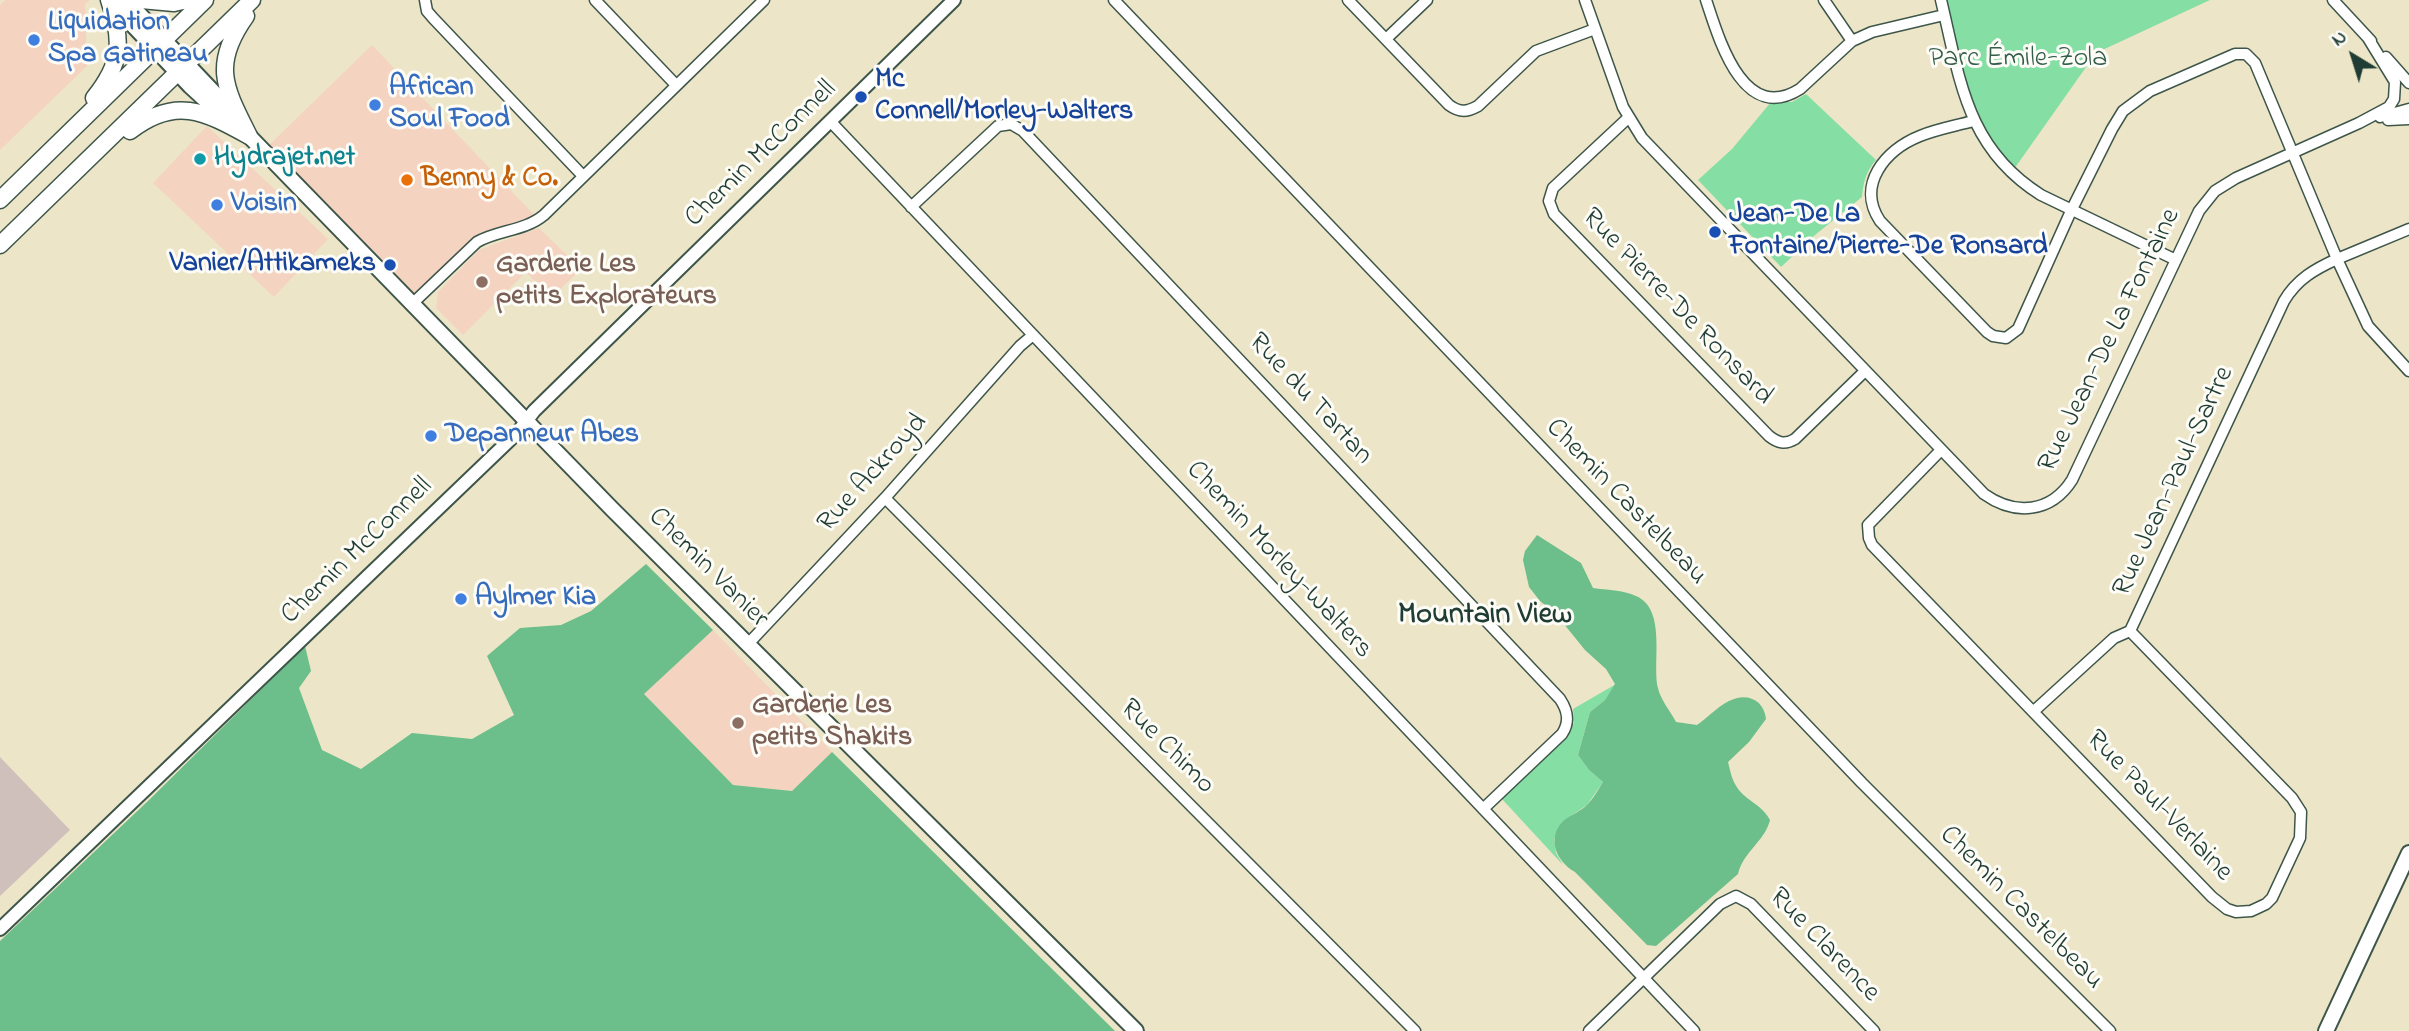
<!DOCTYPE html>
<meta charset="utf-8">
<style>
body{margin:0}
#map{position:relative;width:2409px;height:1031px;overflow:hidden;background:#ede5c7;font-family:"Indie Flower",sans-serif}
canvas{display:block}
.north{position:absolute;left:2318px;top:21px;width:70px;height:70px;-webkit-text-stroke:5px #fdfcf7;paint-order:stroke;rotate:322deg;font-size:19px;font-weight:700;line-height:28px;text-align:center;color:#1f3d34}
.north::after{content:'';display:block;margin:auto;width:24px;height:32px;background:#1f3d34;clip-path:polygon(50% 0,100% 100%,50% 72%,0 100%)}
</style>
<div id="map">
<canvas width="2409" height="1031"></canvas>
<div class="north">N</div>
</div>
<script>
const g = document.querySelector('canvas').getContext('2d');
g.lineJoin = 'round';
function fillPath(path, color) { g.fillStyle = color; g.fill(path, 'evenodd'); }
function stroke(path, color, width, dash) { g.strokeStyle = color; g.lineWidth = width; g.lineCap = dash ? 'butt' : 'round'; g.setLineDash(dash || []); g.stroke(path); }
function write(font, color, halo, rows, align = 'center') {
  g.font = font + ' "Indie Flower",sans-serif'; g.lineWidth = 6; g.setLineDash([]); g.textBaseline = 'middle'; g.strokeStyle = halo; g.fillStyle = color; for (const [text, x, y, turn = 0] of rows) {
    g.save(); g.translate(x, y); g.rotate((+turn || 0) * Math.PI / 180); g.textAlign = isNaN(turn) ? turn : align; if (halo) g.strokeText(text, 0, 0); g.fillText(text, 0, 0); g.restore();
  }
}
const built = new Path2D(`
 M5,0H90L85,4L87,66L0,150V5Z
 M372,45L539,220L490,236L412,304L263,151Z
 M207,126L328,239L274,297L153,183Z
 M539,228L581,269L551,298L526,272L463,335L436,308L438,292L479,250Z
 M713,630L832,752L792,791L733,785L644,694Z`);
const industrial = new Path2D(`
 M0,757L70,830L0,896Z`);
const green = new Path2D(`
 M1941,0H2210L2096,53L2012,172L1973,121Z
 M1806,94L1876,160C1866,171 1863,184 1862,197L1815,235L1781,267L1698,180L1732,149L1771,102H1792Z
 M1616,684L1605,700L1590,712L1578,755L1589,770L1603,782L1587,805L1562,822L1554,839L1556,853L1563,865L1502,799L1565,739L1574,723L1573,709Z`);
const forest = new Path2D(`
 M1537,535L1581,563L1593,588C1606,590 1623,590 1636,596C1667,609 1652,663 1658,688C1660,699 1671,712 1676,722L1697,725C1707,718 1717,707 1729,701C1746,692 1764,699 1766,719L1749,742L1728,762C1730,769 1731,777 1735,784C1743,800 1761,803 1770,820C1765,841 1743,852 1738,874L1656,946L1647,945L1575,872C1557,862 1546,839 1563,821C1570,815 1580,812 1587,805C1593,799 1598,790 1603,782L1589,770L1578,755L1590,712L1605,700L1615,684L1606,669L1585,650L1555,613L1540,601L1529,587L1523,560L1525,551Z
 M646,564L713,630L644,694L733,785L792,791L832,752L1115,1031H0V941L149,800L305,646L311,671L299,688L322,750L361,769L412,733L472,739L514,715L487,656L520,628L561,625L591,611Z`);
const minor = new Path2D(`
 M425,0L427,11L433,18L583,176
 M595,0L676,85
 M1114,0L1862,783L2110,1031
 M1348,0L1449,105C1460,113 1467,112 1478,106L1536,51L1595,29
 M1585,0L1623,107L1642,138L1984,494C2015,516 2051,513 2072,480L2199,211L2215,191L2236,178L2359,123L2389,107L2394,99L2395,82L2368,38
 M1706,0C1719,39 1743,125 1800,89L1852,41L1872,32L1944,15
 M1824,0L1852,41
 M1941,0C1960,79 1966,148 2041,195L2176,260
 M2333,0L2371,41
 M1386,39L1427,0
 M2386,57L2409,83
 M2380,117L2409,109
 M1628,118L1553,188L1549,201L1554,214L1769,436C1778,443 1785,445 1795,439L1864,372
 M2388,120L2409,119
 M830,121L1694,1031
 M1973,121C1955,126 1937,129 1920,136C1885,150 1856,185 1880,221L1987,332L1993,336L2006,338L2018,329L2071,211L2112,129L2123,111L2150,91L2235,54H2246L2255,63L2337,259C2315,269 2297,279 2284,301L2130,631L2114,638L2034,711
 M911,207L998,126L1011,124L1023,131L1560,699C1568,711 1570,722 1562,734L1483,809
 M2409,229L2337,259L2368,326L2409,371
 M412,304L477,242C498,230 525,231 544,215L764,0
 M1941,450L1868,525L1869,538L1872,545L2212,897L2227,909L2236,912L2251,911L2266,904L2272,898L2300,838L2301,812L2292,798L2130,631
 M885,498L1415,1031
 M748,644L885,498L1020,346L1033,335
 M1589,1031L1720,904L1736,896L1751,904L1874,1031`);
const tertiary = new Path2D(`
 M0,929L518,432L534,411L954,0`);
const secondary = new Path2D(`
 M126,0L224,103L249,136L612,509L1136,1031
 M110,1L190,86L228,121
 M2326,1031L2409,853`);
const trunk = new Path2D(`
 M141,0L174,3L187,0
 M246,16C211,65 225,88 249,136
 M94,98C122,63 123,41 109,0
 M130,131C175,96 204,111 249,136
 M0,200L205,0
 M0,245L252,0`);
const markers = [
 [34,40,7,"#3f7fe0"],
 [861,97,7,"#1a4fb4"],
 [375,105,7,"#3f7fe0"],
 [200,159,7,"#0f9aa8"],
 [407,180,7,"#e8710a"],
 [217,205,7,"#3f7fe0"],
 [1715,232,7,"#1a4fb4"],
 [390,265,7,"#1a4fb4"],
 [482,282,7,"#8d6e63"],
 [431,436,7,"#3f7fe0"],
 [461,599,7,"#3f7fe0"],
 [738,723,7,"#8d6e63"]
];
const shopNames = [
 ["Liquidation",48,24],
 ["Spa Gatineau",48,56],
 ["African",389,89],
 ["Soul Food",389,121],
 ["Voisin",231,205],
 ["Depanneur Abes",445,436],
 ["Aylmer Kia",475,599]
];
const parkNames = [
 ["Parc Émile-Zola",2018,60]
];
const transitNames = [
 ["Mc",875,81],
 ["Connell/Morley-Walters",875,113],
 ["Jean-De La",1729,216],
 ["Fontaine/Pierre-De Ronsard",1729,248],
 ["Vanier/Attikameks",376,265,"right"]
];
const streetNames = [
 ["Chemin McConnell",762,155,-44],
 ["Rue Pierre-De Ronsard",1676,308,46],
 ["Rue Jean-De La Fontaine",2111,341,-64],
 ["Rue du Tartan",1309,400,47],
 ["Rue Ackroyd",874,474,-48],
 ["Rue Jean-Paul-Sartre",2175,482,-65],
 ["Chemin Castelbeau",1625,503,46],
 ["Chemin McConnell",358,552,-44],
 ["Chemin Morley-Walters",1278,561,47],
 ["Chemin Vanier",707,569,45],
 ["Rue Chimo",1166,748,45],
 ["Rue Paul-Verlaine",2158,807,46],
 ["Chemin Castelbeau",2020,909,45],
 ["Rue Clarence",1823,946,46]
];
const cultureNames = [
 ["Hydrajet.net",214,159]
];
const foodNames = [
 ["Benny & Co.",421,180]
];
const educationNames = [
 ["Garderie Les",496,266],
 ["petits Explorateurs",496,298],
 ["Garderie Les",752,707],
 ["petits Shakits",752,739]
];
const neighbourhoodNames = [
 ["Mountain View",1485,617]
];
fillPath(built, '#f4d3c1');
fillPath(industrial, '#d0c0bc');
fillPath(green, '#85dfa5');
fillPath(forest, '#6cbe8a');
stroke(minor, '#3e564a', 13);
stroke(tertiary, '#3e564a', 16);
stroke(secondary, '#3e564a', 18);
stroke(trunk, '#3e564a', 19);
stroke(minor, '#fff', 10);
stroke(tertiary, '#fff', 12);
stroke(secondary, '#fff', 14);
stroke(trunk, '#fff', 16);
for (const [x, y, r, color] of markers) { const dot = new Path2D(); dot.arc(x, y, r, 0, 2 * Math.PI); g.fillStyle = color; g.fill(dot); stroke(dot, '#fdfcf7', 2.5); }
write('bold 28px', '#366cbe', '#fdfcf7', shopNames, 'left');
write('28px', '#335d4b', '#fdfcf7', parkNames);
write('bold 28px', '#164399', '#fdfcf7', transitNames, 'left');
write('28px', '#1f3d34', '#fdfcf7', streetNames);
write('bold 28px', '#0d838f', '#fdfcf7', cultureNames, 'left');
write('bold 28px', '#c56008', '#fdfcf7', foodNames, 'left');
write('bold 28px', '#785e54', '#fdfcf7', educationNames, 'left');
write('bold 30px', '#1f3d34', '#fdfcf7', neighbourhoodNames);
</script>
